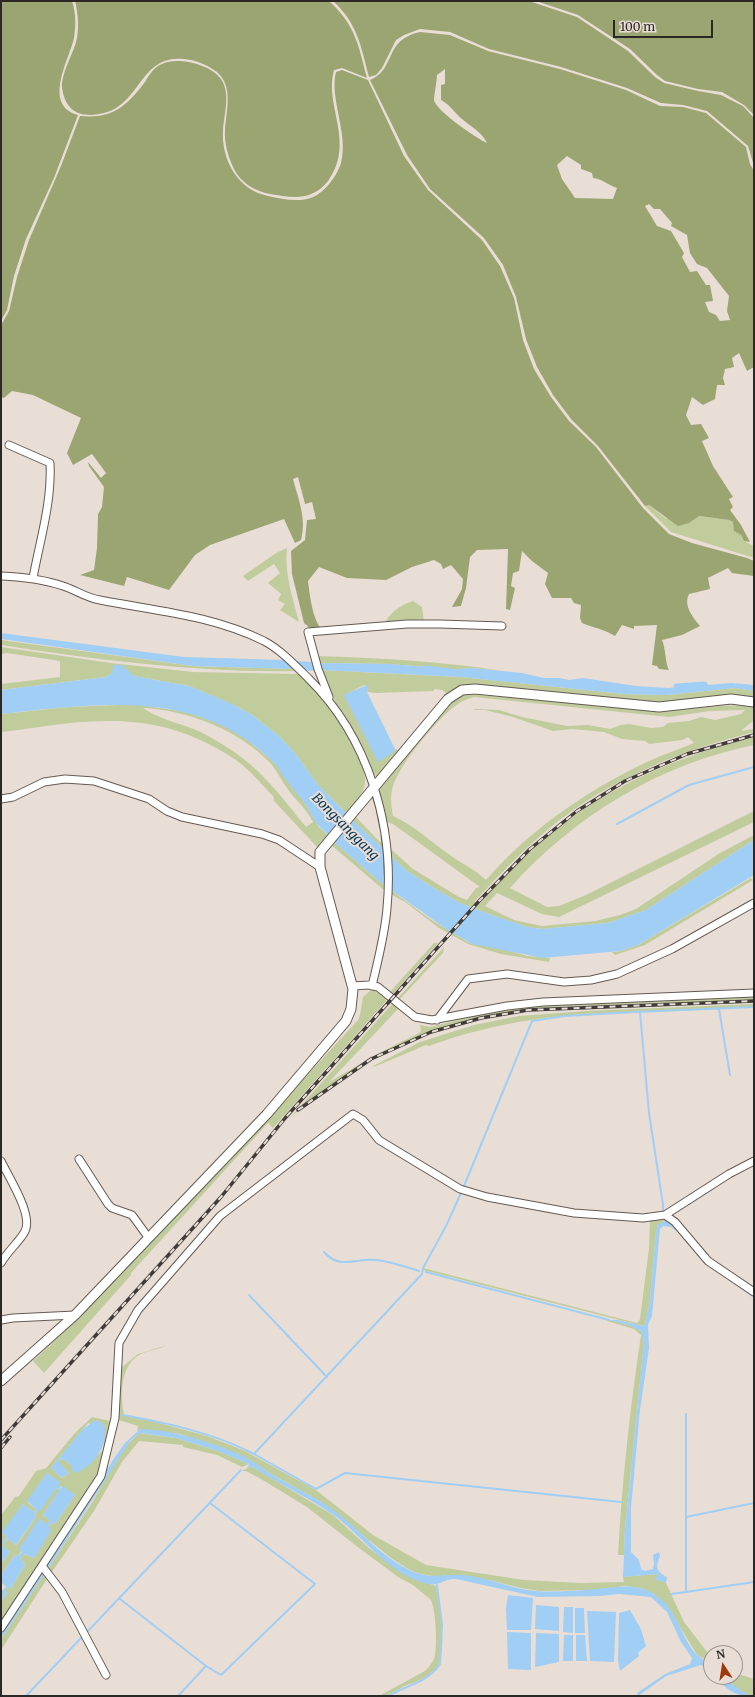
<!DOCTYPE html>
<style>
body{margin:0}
#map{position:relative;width:755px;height:1697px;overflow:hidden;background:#e9ded6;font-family:Merriweather,serif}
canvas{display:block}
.frame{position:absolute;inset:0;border:2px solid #2c2825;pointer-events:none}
.north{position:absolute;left:703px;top:1645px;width:40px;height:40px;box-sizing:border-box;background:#e9ded6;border:1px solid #9d958f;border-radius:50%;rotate:348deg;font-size:11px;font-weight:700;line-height:16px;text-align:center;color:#2c2825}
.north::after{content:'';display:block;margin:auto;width:14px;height:18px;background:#9e390c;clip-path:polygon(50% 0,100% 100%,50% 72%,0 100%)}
.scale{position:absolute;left:613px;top:20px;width:100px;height:18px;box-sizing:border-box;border:2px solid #2c2825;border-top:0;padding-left:5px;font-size:12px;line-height:14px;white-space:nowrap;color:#2c2825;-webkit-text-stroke:3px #e9ded6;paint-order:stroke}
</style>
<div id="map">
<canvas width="755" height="1697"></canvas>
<div class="frame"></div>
<div class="north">N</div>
<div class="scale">100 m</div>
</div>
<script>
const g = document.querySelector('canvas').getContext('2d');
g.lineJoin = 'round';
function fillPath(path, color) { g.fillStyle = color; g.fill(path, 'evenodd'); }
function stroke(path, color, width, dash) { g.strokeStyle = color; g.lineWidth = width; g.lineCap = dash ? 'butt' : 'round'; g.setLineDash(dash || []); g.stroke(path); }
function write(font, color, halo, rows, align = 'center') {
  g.font = font + ' Merriweather,serif'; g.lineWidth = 4; g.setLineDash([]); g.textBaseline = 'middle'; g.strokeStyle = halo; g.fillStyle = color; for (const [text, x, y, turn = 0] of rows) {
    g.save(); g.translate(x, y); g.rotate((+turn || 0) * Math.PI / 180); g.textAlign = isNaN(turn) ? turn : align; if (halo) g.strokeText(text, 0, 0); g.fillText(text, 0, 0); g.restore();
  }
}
const green = new Path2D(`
 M649,505L665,518L689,523L698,516L729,520L733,522L735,531L741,535L744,541L754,546V558L671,532L645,506Z
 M287,548C284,573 293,599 299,622L280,610L285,604L278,600L281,594L268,583L280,573L274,564L248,581L243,576L276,553Z
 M413,601L422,607L424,622L385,624C388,613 403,604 413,601Z
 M1,640L193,666L293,669L296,671C197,673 99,660 1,645Z
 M1,647L111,663L193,672L300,674C324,700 346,726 359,759C362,766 366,776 365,783C364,792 352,809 347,814L318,785L295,753L280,737L251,714L236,706L189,686L134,676L128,672L112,673L106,677L1,690V684L60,677V661L7,653L1,654Z
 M316,656C378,658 441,661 503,671L472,668L436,671L427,667L389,664L318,663Z
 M321,670L461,677L624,694L667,695L735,688L754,691V698L679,704L462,687L377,777L370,769L337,705ZM364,685L368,687L367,692L376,693L433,691L435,689L442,690L447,694L398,750L395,749L394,752L345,695Z
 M468,694L658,711C691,711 721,702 754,707V720L741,731L754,729V732C675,752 600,783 538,838C515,858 494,881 474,902L480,904C490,890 504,877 517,864C585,797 662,760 754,737V745C660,764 574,816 510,888L547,907L559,906L586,895L754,811V822L559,917L542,914L497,893L485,906L514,920L542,926L595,921L620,915L636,909L720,853L754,835V840L646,910L608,923L542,929L527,927L489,914L460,903L437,890L407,871L351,819L354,815L380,842H383L413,869L459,897L467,900L476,888L480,887L393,824L386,822L378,789L448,703L461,695ZM474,697L669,717L710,711L745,710L741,714L715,720L701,717L689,721L668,723L663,727L651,728L629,724L621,725L610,729L588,725L567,726L522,717L499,710L475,709L474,710H485L513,717L553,731L572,729L604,732L622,739L645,741L649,744L682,740L688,737L694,743C680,749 664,754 649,761C588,790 531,828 486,880C475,869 462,864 450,855C430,841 415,826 393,816C391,805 390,796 393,786C400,764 437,719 455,706C461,701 467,699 474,697Z
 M119,705H140L186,712L223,725L244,737L276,764L306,805L319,827L329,836L318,848L274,801L273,796C261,784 250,770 236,760C181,724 135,717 71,723C47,725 24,730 1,732V714L68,707ZM143,708C188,710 241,731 272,765C278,773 283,783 289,791C297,801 307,810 313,822L306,827C286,803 267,776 241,757C232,750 221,743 210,737C189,724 163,722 143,708Z
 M333,841L380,882L430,919L466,941L472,944L492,946L527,956L550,958L549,962L501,954L468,944L439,928L405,902L385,891L330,844Z
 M751,878L753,880L645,945L615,955L612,952L620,951L638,945Z
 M434,943H438L393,994L390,992Z
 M444,947L443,953L399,1000L398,998Z
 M374,990L387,1000L273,1128L268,1123L131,1273V1275L44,1373L33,1361L80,1317L191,1197L265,1121L358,1020L360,1015L363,997L370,991Z
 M754,996V1000C706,1001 659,1003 611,1005C582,1006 553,1006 524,1010C438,1021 351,1061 288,1120L393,1003L398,1009L329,1082L383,1051L419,1033L421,1031L420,1025L430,1027L487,1013L524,1007Z
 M754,1004V1007C716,1008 679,1012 641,1012C568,1012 497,1021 429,1046L426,1045L374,1067L373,1066L420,1042L474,1025L519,1016L586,1011Z
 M666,1217L670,1218L707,1262L754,1295L708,1263L666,1217L662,1223L658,1224L656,1232L650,1300L645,1324L643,1326L423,1270V1268L637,1323L640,1319L649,1248L650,1220Z
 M609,1320L631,1326L641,1331L644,1343L625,1529L624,1555H618C622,1481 630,1408 641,1335L634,1329L607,1321Z
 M167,1345C160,1349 151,1350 143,1353C120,1363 120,1393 124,1414L122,1415L148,1420L207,1436L243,1450L316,1490L373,1535L426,1565L524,1580L581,1583L624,1582L623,1577L657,1574L658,1576L655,1579L666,1583L684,1622L711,1657V1666L706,1660L697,1655L668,1607L654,1594L641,1588L625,1586L594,1590L539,1591L521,1588L489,1580L464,1576H433L420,1574L408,1569L391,1558L320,1501L271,1474L249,1459L227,1450L180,1434L140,1429L137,1431L138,1426L118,1420L121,1368L138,1354Z
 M92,1417L110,1421L98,1474L1,1624V1602L7,1593L5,1591L7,1588H11L25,1565L20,1558L23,1554L34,1558L49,1526L52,1523L55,1524L75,1495L58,1485L59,1482L47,1473L27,1502L36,1509L34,1512L23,1504L4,1534L7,1537L1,1544V1515L15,1497L19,1496L36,1471L46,1468L74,1434ZM88,1423L105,1427L103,1450L87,1466L71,1465L62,1458L58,1462L69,1473L62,1478L51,1468Z
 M139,1433L176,1438L218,1451L249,1464L242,1467L217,1455L183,1447V1445L139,1441L122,1462L94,1511L52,1572L48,1569L91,1504L124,1448Z
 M251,1466L333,1515L370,1549L402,1572L415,1579L436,1586C440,1604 447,1650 438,1665C432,1676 418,1681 407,1685C398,1689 390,1696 379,1696L425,1671C429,1667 434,1661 435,1655C437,1641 436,1612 431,1600L413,1585L398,1577L355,1545L307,1507L261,1479L246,1471H242Z
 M57,1488L60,1489L59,1491L43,1515L50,1521L47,1525L41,1520C29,1529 27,1545 18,1556L15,1555L1,1575V1564L10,1552L2,1545L8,1539L16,1545L18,1543L36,1517L35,1514Z
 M46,1572L49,1576L1,1650V1639Z
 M735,1673L754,1679V1696C745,1696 731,1683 724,1677H735Z`);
const forest = new Path2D(`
 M1,1H72C76,13 76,26 74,38C69,60 42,105 78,115L54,178L26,239L14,276L7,310L1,321Z
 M75,1H329C356,26 358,44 367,78L342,68L334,70C324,107 356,142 328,181C312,201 293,198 270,194C255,191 241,183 234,169C228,157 224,142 225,130C226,111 234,87 217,72C206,64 196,60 183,59C140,55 141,104 104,113C84,118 68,114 63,93C62,88 61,83 63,78C66,64 74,52 77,38C79,26 78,12 75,1Z
 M333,1H529L577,17L628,51L655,77L664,83L698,91L721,95L743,106L754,118V166L748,146L707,111L683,105L661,103L627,88L561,67L489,49L450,32L420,29L404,35L396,40L382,68L376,75L369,77C361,47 358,24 333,1Z
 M536,1H754V115L744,105L722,92L698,89L665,81L657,75L630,49L578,15Z
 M420,32L450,35L488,51L560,69L626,90L660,106L683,107L706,113L746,147L750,164L754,171V367L747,371L739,353L732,358L734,367L725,369L723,378L725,385H717L715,399L703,405L692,397L686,415L691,425L701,424L709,438L702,441L713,466L733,497L729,499L733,507L730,510L741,525L750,542L744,541L741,535L734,531L733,522L729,520L699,516L689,523L678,526L649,505L645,506L598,446L571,419L553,395L537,367L526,339L516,297L503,265L484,238L430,189L407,155L370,80C397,69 383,40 420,32ZM445,69V84L441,85V100C450,105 454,112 462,119C471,127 481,131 487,143C476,138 436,111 434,100C434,96 437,80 437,75ZM567,156L581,165V169L592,173L593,178C602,179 608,185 617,188L613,199L575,198L562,179L557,165ZM649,204L654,209H660L672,223L671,226L687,235L690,253L697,264L707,268L729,296L727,311L730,320L720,321L716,315L709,312L705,302L713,301L710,285H706L697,271L690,272L682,257L684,253L671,231L657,226L645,206Z
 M180,61C194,62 212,67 221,79C231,94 224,114 223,130C221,160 238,190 268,196C283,199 298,203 313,197C325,192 337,176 341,163C349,134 329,98 336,72L342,70L368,80L404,156L428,190L482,240L500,266L514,298L523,340L534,369L551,397L569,421L596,447L643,508L669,534L692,543L747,558L754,561V576L732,573L728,568L708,578L710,589L689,594C683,606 693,617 700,626L682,635L662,640C666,649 665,663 669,670L659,669L657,666L652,665L657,625L634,626V629L622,625L615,636C604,629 594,628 582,623L580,618L581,605L574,603L571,598H552L545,584L548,573L532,561L522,551L519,571L513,573L511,586L515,588L510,610L506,609L508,549L477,550L470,557L466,588L461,606L452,607L462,589L463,579L451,565L443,569L441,564L434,560L412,567L386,580L347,578L319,567L308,581C310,596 312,617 321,629H311L304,623L292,574L291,551L305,540L307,520L316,519L312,502L305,504L298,477L293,479C298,498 307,519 301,540L295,543L284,519L210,545L195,555L169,590L127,577L124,586L80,575L94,570L97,548L98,514L102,507L104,487L89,466L88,462L101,478L106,473L92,454L73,465L67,453L81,418L33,395L12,391L4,398L1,397V325L9,311L17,277L29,240L61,166L80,116C112,119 126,107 145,82C149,75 154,67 162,64C168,61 174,61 180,61Z`);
const water = new Path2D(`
 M1,633L184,657L284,660L293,669L193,666L1,639Z
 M293,661L313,662L316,671L300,670Z
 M318,663L389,664L427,667L436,671L472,668L522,673L544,678H560L569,680L583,678L636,686L668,688L731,683L754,685V691L735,688L667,695L624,694L461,677L321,670Z
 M114,665H122L134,676L189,686L230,703L251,714L280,737L295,753L318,785L347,814L329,836C326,832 321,829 318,825C313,819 310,811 306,805C300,797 293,789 287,781C282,776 280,769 275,764C200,687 98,704 1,714V690L106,677L112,673Z
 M367,685L368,687L367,692L395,749L394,752L378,762L344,695Z
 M351,819L407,871L437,890L460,903L489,914L527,927L542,929L608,923L646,910L754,840V875L638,945L620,951L543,958L472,944L446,929L380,882L333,841Z
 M666,1217L685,1237L671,1227L663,1226L660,1229L652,1316L648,1325L649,1348L640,1410L631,1508V1552L639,1560L641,1569L645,1571L653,1569L654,1564L653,1555L659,1552L660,1556C656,1566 655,1571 667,1577L666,1583L654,1579L658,1576L657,1574L623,1577L625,1530L644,1343L641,1331L631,1326L609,1320H618L643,1326L645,1324L650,1300L656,1232L658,1224L662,1223Z
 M95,1420L101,1422L105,1427C107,1447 95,1465 76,1473L72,1470L71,1465L62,1458L59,1462L69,1473L62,1478L51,1468L83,1429Z
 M140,1429C171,1429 219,1444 247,1458C255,1462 263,1469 271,1474C293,1487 316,1497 336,1512C362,1532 383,1559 414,1572C430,1579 446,1574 463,1575C485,1577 505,1586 527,1590C549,1593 573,1591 595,1589C620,1588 636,1581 658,1597C677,1610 681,1637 696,1654C700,1658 707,1661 711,1666V1671L701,1665L666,1676L638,1696L637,1693L665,1674L690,1664L692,1658L681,1642L667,1612L651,1597L619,1594L599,1596L538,1597L456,1579C442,1578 441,1588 424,1583C386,1572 363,1536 332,1514C306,1496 277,1483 251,1466L247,1468L249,1464L218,1451L176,1438L140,1433L131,1440L48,1569L46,1567L113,1460L125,1443Z
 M47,1473L60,1482L59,1485L61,1488L63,1486L75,1495L55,1524L52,1523L49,1526L51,1531L34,1558L24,1554L20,1558L25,1565L11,1588H7L5,1591L7,1593L1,1602V1589L3,1590L6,1587L1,1582V1575L15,1555L18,1556L22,1552L19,1549L39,1519L47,1524L50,1521L43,1515L60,1489L57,1488L40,1511H37L35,1514L36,1517L16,1545L8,1539L2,1545L10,1552L1,1564V1544L7,1537L2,1532L23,1504L34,1512L36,1509L27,1501Z
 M43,1571L46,1572L1,1639V1634Z
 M508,1595L533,1598L531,1630H507L506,1608Z
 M536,1605L559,1607V1631L535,1629Z
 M564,1607H573V1633L563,1632Z
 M575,1608H584L585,1633H575Z
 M630,1610L641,1629L646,1646L638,1653L639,1656L620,1671L618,1661L619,1613Z
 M587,1611L616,1612L614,1662L590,1661Z
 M507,1632L531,1633V1670L508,1669Z
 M536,1633L559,1634V1662L535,1667Z
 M564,1635H573V1661H563Z
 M576,1635H585L587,1661H576Z
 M716,1677H724C732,1685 741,1690 750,1696C735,1696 725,1689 716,1677Z`);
const stream = new Path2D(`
 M617,824L689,785L754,767
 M719,1009L730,1075
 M640,1012L649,1113L663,1205V1213
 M464,1186L532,1021L565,1016L635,1012L754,1007
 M673,1214L712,1189
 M324,1252C341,1271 356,1257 376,1260C390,1261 405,1267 419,1271
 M426,1272L609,1320
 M732,1281L754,1297
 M249,1295L327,1377
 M686,1414V1592L754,1582
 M123,1415C167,1423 214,1433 254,1454L422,1274L423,1268L446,1226L461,1193
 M254,1454L316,1489L345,1473L621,1502
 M686,1517L754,1503
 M671,1594L686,1592
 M120,1599L206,1666L178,1696
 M87,1632L241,1470
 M206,1666L221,1675L315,1584L210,1503
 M26,1696L82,1637
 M388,1696C405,1686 429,1682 440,1664L442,1625L437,1585`);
const canal = new Path2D(`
 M426,669L451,672
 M677,687L704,685`);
const minor = new Path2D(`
 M9,445L50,463C52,502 40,540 33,578
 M1,576C22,577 43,579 63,586C76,590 86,598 100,600C156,611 211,615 264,641C281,650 296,666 309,679C368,737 395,826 387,908C385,934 378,960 372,986
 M329,697L318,669L308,632L407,624H440L502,626
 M1,799L13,797L44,782L65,779L94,781L149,799L167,811L182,817L262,834L279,840L320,867
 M352,986L369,985L378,987L415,1017L432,1020L507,1006L543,1002L754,993
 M437,1020L468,979L507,974L564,982L591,980L617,974L672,949L754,903
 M79,1159L108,1204L112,1208L132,1215L148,1237
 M1,1161C9,1178 35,1217 24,1233C17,1244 7,1252 1,1263
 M665,1215L675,1222L708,1261L754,1292
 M1,1320L13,1318L75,1315
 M42,1566L62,1592L106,1675
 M1,1628L101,1476L115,1418L119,1343L138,1310L220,1216L353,1114L363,1120L379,1140L460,1189L487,1197L574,1213L643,1218L665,1215L729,1174L754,1161`);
const major = new Path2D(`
 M1,1381L75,1315L267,1114L346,1021L351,1009L353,989L320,867V852L448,699L462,690L475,689L659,707L731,699L754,702`);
const rail = new Path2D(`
 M298,1110L371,1059L431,1032L481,1018L528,1010L754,1001
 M1,1440L221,1197L286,1117L480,900L530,849L577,811L625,781L687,754L754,735
 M1,1448L10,1437`);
const waterNames = [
 ["Bongsanggang",345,827,45]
];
fillPath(green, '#c1cc9d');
fillPath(forest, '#9aa572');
fillPath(water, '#a0cef4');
stroke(stream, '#a0cef4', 2);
stroke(canal, '#a0cef4', 7);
stroke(minor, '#645a53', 9);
stroke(major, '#645a53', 11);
stroke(minor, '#fff', 7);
stroke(major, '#fff', 9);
stroke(rail, '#413c39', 3.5);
stroke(rail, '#e9ded6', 2, [6]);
write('italic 13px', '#003559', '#e9ded6', waterNames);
</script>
